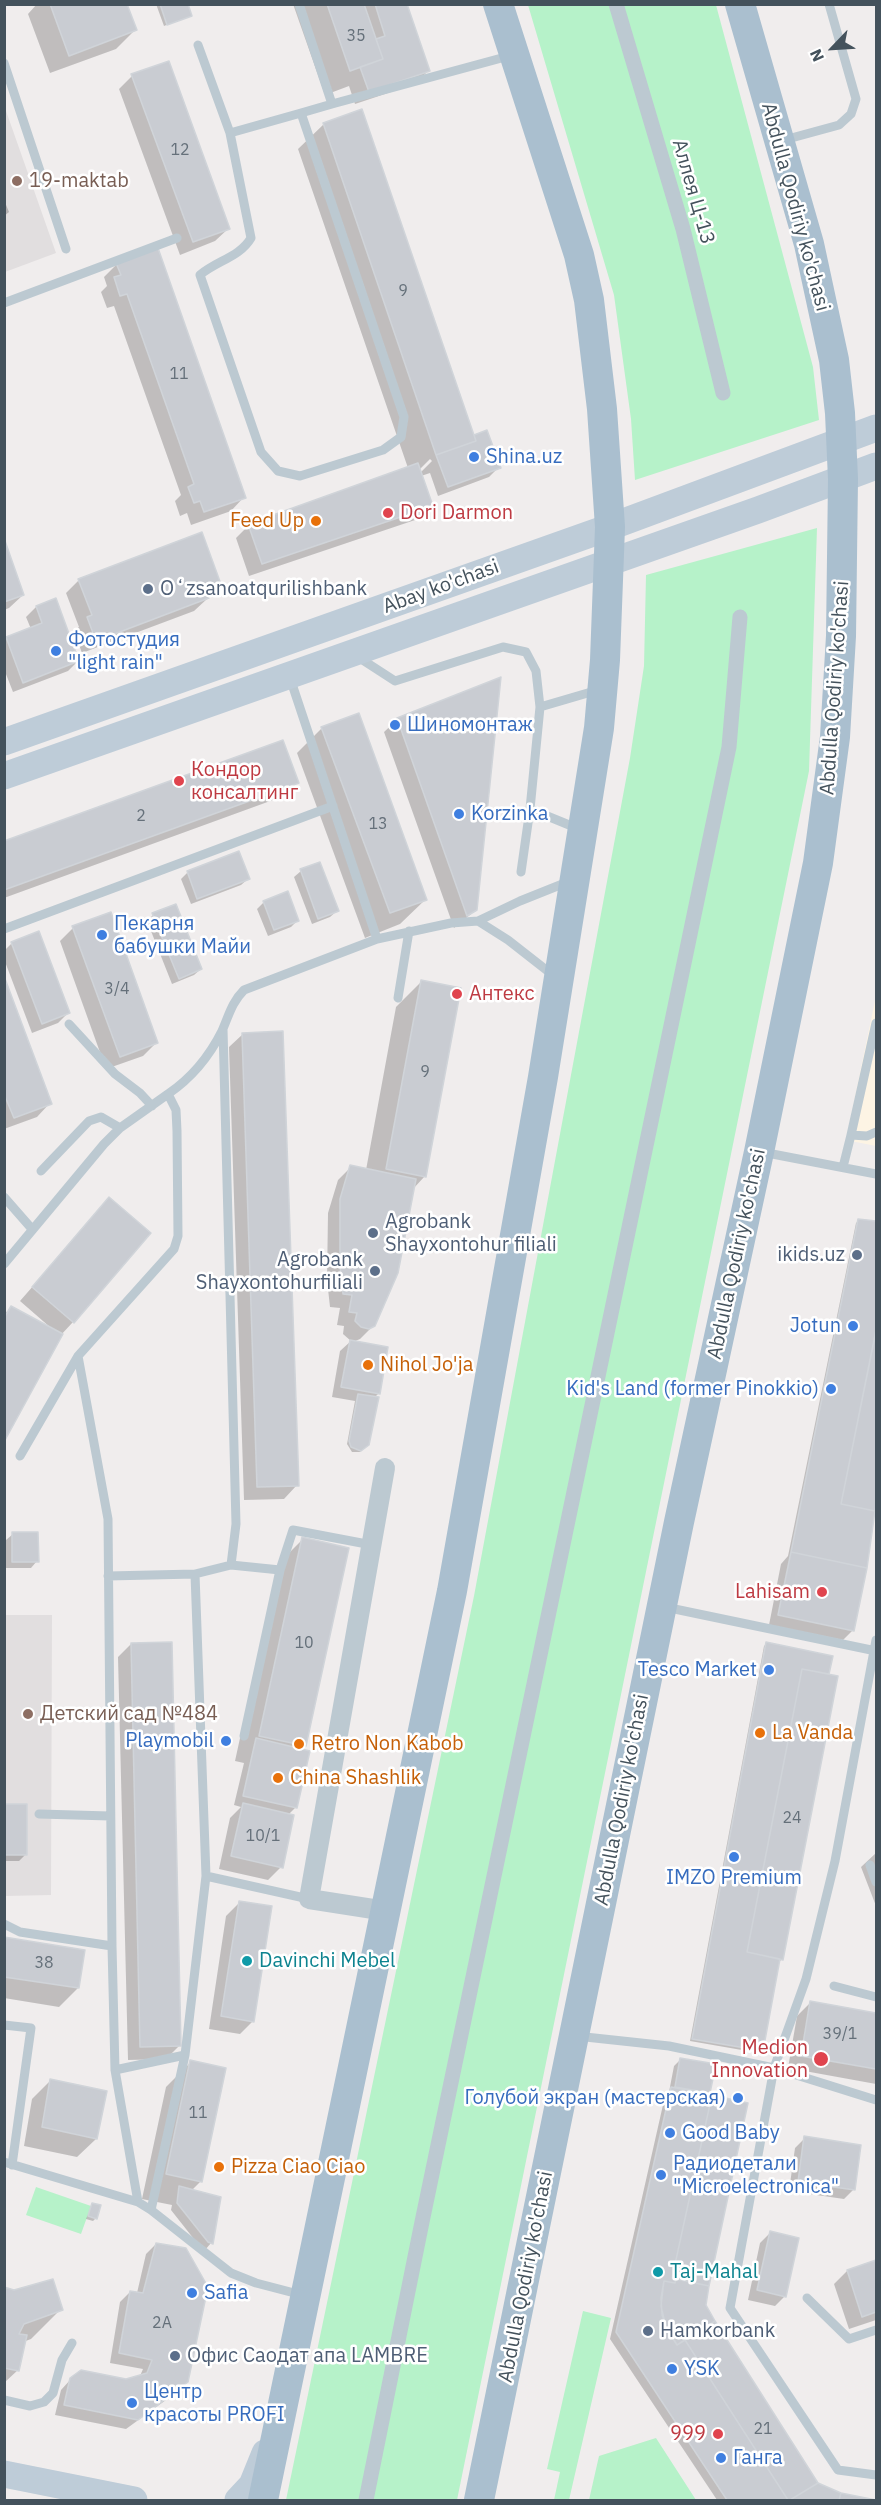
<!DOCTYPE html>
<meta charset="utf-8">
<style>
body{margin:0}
#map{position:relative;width:881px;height:2505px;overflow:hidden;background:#f0eded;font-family:"IBM Plex Sans",sans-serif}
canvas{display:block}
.frame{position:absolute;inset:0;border:6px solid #44525c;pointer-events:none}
.north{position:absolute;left:803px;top:18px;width:60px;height:60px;-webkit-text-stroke:4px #fff;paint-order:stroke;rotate:245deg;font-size:16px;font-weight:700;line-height:24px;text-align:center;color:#44525c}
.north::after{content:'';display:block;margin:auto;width:21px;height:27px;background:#44525c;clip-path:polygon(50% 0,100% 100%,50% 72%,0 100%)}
</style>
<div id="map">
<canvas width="881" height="2505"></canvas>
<div class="frame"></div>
<div class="north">N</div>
</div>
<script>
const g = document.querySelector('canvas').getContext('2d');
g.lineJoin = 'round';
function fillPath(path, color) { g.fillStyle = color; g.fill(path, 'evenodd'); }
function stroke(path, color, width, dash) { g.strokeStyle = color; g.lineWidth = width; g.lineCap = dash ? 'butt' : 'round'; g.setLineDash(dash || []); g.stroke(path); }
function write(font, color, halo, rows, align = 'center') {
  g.font = font + ' "IBM Plex Sans",sans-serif'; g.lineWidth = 5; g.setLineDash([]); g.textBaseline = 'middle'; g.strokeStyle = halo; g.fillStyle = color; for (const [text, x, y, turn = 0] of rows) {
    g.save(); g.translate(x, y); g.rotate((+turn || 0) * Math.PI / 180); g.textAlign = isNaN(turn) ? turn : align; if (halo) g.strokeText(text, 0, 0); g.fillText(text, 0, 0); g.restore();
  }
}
const commercial = new Path2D(`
 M876,996V1146L846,1140Z`);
const education = new Path2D(`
 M5,108L56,253L5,272H4Z
 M4,1615H52L51,1895L5,1896Z`);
const green = new Path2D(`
 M528,5H716L813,367L819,420L635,480L631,419L614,295Z
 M817,528L809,771L457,2500H286L474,1596L630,758L644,666L646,575Z
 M36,2187L91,2206L81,2234L26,2215Z
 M583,2311L611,2318L569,2500H554L560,2472L547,2469Z
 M656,2438L696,2500H589L599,2456Z`);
const shadow = new Path2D(`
 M37,4H126L135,30L116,49L50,73L28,14Z
 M156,4H186L190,15L164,26Z
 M293,4H406L428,71L415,84L355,104L349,86L325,95Z
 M132,76L229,228L215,241L180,255L119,89Z
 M324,124L473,438L475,436L499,467L489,477L438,496L430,473L421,476L432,505L418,519L249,576L236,538L249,525L408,468L298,149ZM430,459L432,461L419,474V470Z
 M4,200L9,212L4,216Z
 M117,264L244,497L231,511L191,525L187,513L180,516L175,501L181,495L114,306L107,308L101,292L107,286L104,277Z
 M4,542L23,595L9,608L4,610Z
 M79,580L221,586L194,611L82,653L74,631L79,627L66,593Z
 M36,607L78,661L68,671L13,692L4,669V640L31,629L26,617Z
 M398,719L476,910L454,928L384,732Z
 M322,728L426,899L400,924L365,938L297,753Z
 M297,783L284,796L4,898V843Z
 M319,864L337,911L330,917L312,924L294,877L301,871Z
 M188,872L248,879L241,885L191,904L181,879Z
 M264,902L298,920L291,927L268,936L257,909Z
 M153,915L201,969L194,975L172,984L147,921Z
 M73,928L156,1043L143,1056L106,1069L60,941Z
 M12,943L68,1013L58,1023L32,1033L4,959V951Z
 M4,980L50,1103L37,1117L4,1129Z
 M421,982L425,1176L413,1189L374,1325L360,1339L353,1342L379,1393L374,1398L368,1444L360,1452H352L347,1444L355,1401L332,1397L340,1351L351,1341L343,1334L344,1326L337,1325L340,1308L330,1307L327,1280L328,1213L338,1180L351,1167L366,1170L396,1007Z
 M243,1034L297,1485L284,1499L244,1500L229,1047Z
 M109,1199L73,1322L60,1336L4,1439V1314L11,1308L51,1328L20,1301Z
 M859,1220L876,1223V1498L853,1630L843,1640L769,1625L781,1564L788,1556L856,1223Z
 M13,1534L37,1561L31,1568H6V1540Z
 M303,1539L305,1746L300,1750L296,1807L288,1815L281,1867L268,1880L219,1869L230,1818L241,1807L234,1805L244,1763L235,1761L278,1564Z
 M767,1643L831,1657L782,1959L778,1963L762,2050L759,2053L690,2041L764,1646Z
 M131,1644L179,2046L166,2059L128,2060L118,1657Z
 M4,1806L26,1854L19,1861H4Z
 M876,1853V1906L861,1867Z
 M239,1903L253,2021L240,2034L209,2029L226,1916Z
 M4,1939L78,1988L59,2007L4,1998Z
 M810,2003L876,2014V2084L788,2068L797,2016Z
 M681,2059L714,2065L708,2096L747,2104L704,2305L817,2484L840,2495L870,2500H717L610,2339L665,2096L669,2092L674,2066Z
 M191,2062L201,2181L191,2191L211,2243L205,2250L201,2248L171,2210L172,2205L142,2199L166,2087Z
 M51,2080L96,2139L77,2157L24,2146L32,2099Z
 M805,2138L854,2189L844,2199L789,2191L795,2148Z
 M92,2205L96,2218L93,2221L86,2219Z
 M770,2233L785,2296L775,2306L748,2300L760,2243Z
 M156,2244L187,2381L177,2392L126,2429L55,2415L61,2390L71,2379L126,2380L140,2376L143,2369L110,2363L120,2302L130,2292L137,2293L146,2254Z
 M876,2261V2320L849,2329L834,2284L847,2271Z
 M4,2289L61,2309L31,2339L23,2342L18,2370L4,2383Z`);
const building = new Path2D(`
 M50,4H127L137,30L69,56Z
 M160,4H188L192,16L167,25Z
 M327,4H364L383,59L350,71Z
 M375,4H407L430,71L369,92L360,67L383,59L376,39L385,36Z
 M169,61L230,229L193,242L131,74Z
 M362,109L476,441L436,455L323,123Z
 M158,248L246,498L204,512L200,501L194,503L188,487L194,484L127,294L120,296L114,277L121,275L116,263Z
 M487,430L501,468L448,487L436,455L476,441L474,435Z
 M418,463L433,506L262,564L248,524Z
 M202,532L222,587L206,592L209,598L96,641L87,617L92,615L78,579Z
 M4,538L24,595L4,602Z
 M56,598L79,661L23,683L6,637L42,623L36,606Z
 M501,677L477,910L467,916L397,718Z
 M359,713L427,900L390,913L321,727Z
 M283,740L299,783L4,890V841Z
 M239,851L250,879L197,899L187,871Z
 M320,862L339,911L318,919L300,869Z
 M288,891L299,921L274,930L263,901Z
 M176,904L202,969L179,979L152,913Z
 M111,912L158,1043L120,1057L72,926Z
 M39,931L70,1013L42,1024L11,942Z
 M4,976L52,1104L14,1118L4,1094Z
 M421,980L461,988L426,1177L386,1169Z
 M283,1031L299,1486L257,1487L242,1033Z
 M350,1165L416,1179L398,1273L375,1326L369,1329L361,1327L355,1321L357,1313L349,1312L352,1295L343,1294L340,1266V1199Z
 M109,1197L151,1233L74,1323L32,1287Z
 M858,1219L876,1221V1331L841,1504L875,1511L867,1568L791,1552Z
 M11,1306L63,1334L4,1442V1318Z
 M876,1330V1506L875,1511L841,1504Z
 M350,1340L388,1347L380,1394L341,1387Z
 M358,1394L379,1397L369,1445L361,1451L351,1447L349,1441Z
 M12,1532H38L39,1562H12Z
 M302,1537L349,1548L306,1746L259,1736Z
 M791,1552L867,1568L854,1631L778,1615Z
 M172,1642L181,2046L140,2047L131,1643Z
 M766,1642L833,1656L829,1674L802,1669L747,1952L780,1959L763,2051L692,2039Z
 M802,1669L838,1676L783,1960L747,1952Z
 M256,1738L310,1751L297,1808L243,1796Z
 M243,1803L294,1815L283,1868L231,1856Z
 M4,1804H27V1855H4Z
 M239,1901L272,1906L254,2022L221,2016Z
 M4,1937L85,1950L79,1988L4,1977Z
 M810,2001L876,2013V2069L801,2056Z
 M680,2058L716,2064L710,2093L675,2087Z
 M190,2060L226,2068L202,2182L166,2174Z
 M50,2079L107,2091L97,2139L42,2127Z
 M671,2087L712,2095L672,2278L676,2279L675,2283L664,2281L661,2298L662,2315L668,2331L677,2345L685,2340L788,2500H727L616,2332Z
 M712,2095L748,2103L709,2286L672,2278Z
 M804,2136L861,2145L855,2190L798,2182Z
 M179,2186L221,2197L213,2244L208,2242L177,2203Z
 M92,2203L101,2205L97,2219L88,2216Z
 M770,2231L799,2238L786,2297L757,2290Z
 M156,2243L186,2248L208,2287L188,2382L138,2420L64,2405L70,2378L81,2370L126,2379L147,2373L152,2360L119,2353L130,2291L143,2293Z
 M876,2260V2312L862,2317L847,2270Z
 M53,2279L63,2310L24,2324L19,2334L27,2335L19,2371L4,2368V2287L14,2290Z
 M676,2279L709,2286L706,2305L715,2321L677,2345L665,2323L661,2306L664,2281L675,2283Z
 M715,2321L818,2483L790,2500H788L685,2340Z
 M818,2483L841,2493L839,2500H790Z
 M841,2493L876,2500H839Z`);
const service = new Path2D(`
 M198,45L230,133L251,238C240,257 216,261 200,275L261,452L278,471L300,476L383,450L401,437L404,417L301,113L332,104L299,4
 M4,63L66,249
 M332,104L509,56
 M230,133L301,113
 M784,140L839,125L851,114L856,99L829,4
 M4,303L177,238
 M358,657L395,681L503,647L526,652L536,671L540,707L530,809L579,829
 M290,678L377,939
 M540,707L598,690
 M521,872L530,809
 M478,921L508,940L554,976
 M4,929L333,806
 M398,998L409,931
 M69,1024L115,1074L140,1093L152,1106
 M223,1029L236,1524L231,1565
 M168,1094C193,1077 209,1057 222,1031C229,1015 232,1002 244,990L377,939L451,923L478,921L520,901L570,881
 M851,1135L876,1023
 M762,1152L876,1174
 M843,1167L851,1135L867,1136L876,1132
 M41,1171L89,1121L101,1117L120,1128
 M4,1197L32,1229
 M4,1264L104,1144L120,1128L168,1094L176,1110L177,1131L178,1236L174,1249L78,1356L20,1456
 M78,1356L108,1519L112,1946L115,2070L138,2202
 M108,1576L195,1574L231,1565L280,1570
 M665,1607L876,1651
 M876,1640L835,1861L806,1979L774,2068L730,2308L838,2470L876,2475
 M244,1736L280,1570L293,1530L372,1545
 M39,1814L110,1816
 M870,1865L876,1882
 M206,1876L309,1899
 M4,1924L20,1932L112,1946
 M834,1986L876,1997
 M4,2025L31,2028L12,2165
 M576,2036L669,2046L774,2068L876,2100
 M115,2070L185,2055
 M4,2162L138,2202L151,2210L231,2273L256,2283L302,2295
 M151,2210L185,2055L206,1876L195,1574
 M807,2298L849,2339L876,2330
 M4,2400L30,2406L44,2402L53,2393L62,2360L72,2343`);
const pedestrian = new Path2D(`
 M616,4L683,229L723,393
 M366,2500L422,2222L729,747L740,617`);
const minor = new Path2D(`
 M385,1468L309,1899L386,1911`);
const secondary = new Path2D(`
 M4,742L610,527L876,428
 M4,776L758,510L876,466
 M4,2474L134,2500
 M238,2500L252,2485L265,2453`);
const primary = new Path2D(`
 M263,2500L452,1591L543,1077L599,728L605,660L610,527L602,409L589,300L579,255L498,4
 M479,2500L679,1522L759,1152L818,863L835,737L841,636L843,479L840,413L834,360L809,244L740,4`);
const markers = [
 [17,181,6,"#8d6e63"],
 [474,457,6,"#3f7fe0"],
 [388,513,6,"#e0444e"],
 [316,521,6,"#e8710a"],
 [148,589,6,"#5c6f8a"],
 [56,651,6,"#3f7fe0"],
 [395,725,6,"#3f7fe0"],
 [179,781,6,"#e0444e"],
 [459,814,6,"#3f7fe0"],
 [102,935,6,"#3f7fe0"],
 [457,994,6,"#e0444e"],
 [373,1233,6,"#5c6f8a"],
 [857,1255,6,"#5c6f8a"],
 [375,1271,6,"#5c6f8a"],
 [853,1326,6,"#3f7fe0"],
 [368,1365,6,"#e8710a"],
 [831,1389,6,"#3f7fe0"],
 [822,1592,6,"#e0444e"],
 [769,1670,6,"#3f7fe0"],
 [28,1714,6,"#8d6e63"],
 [760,1733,6,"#e8710a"],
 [226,1741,6,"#3f7fe0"],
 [299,1744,6,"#e8710a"],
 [278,1778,6,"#e8710a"],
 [734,1857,6,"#3f7fe0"],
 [247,1961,6,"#0f9aa8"],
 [821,2059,8,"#e0444e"],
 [738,2098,6,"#3f7fe0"],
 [670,2133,6,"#3f7fe0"],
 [219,2167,6,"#e8710a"],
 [661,2175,6,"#3f7fe0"],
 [658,2272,6,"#0f9aa8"],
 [192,2293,6,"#3f7fe0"],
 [648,2331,6,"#5c6f8a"],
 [175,2356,6,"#5c6f8a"],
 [672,2369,6,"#3f7fe0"],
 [132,2403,6,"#3f7fe0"],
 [718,2434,6,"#e0444e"],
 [721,2458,6,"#3f7fe0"]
];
const numberNames = [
 ["35",356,36],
 ["12",180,150],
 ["9",403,291],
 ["11",179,374],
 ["2",141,816],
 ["13",378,824],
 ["3/4",117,989],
 ["9",425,1072],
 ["10",304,1643],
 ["24",792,1818],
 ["10/1",263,1836],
 ["38",44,1963],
 ["39/1",840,2034],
 ["11",198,2113],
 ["2А",162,2323],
 ["21",763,2429]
];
const educationNames = [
 ["19-maktab",29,181],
 ["Детский сад №484",40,1714]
];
const streetNames = [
 ["Аллея Ц-13",693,192,74],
 ["Abdulla Qodiriy ko'chasi",795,207,75],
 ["Abay ko'chasi",441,587,-20],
 ["Abdulla Qodiriy ko'chasi",835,688,-86],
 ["Abdulla Qodiriy ko'chasi",737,1254,-78],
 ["Abdulla Qodiriy ko'chasi",622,1800,-79],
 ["Abdulla Qodiriy ko'chasi",526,2277,-79]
];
const shopNames = [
 ["Shina.uz",486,457],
 ["Фотостудия",68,640],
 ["\"light rain\"",68,663],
 ["Шиномонтаж",407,725],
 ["Korzinka",471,814],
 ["Пекарня",114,924],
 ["бабушки Майи",114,947],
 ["Jotun",841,1326,"right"],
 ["Kid's Land (former Pinokkio)",819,1389,"right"],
 ["Tesco Market",757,1670,"right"],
 ["Playmobil",214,1741,"right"],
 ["IMZO Premium",734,1878,"center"],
 ["Голубой экран (мастерская)",726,2098,"right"],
 ["Good Baby",682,2133],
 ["Радиодетали",673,2164],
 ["\"Microelectronica\"",673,2187],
 ["Safia",204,2293],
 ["YSK",684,2369],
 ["Центр",144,2392],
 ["красоты PROFI",144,2415],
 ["Ганга",733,2458]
];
const healthNames = [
 ["Dori Darmon",400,513],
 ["Кондор",191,770],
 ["консалтинг",191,793],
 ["Антекс",469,994],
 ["Lahisam",810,1592,"right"],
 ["Medion",808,2048,"right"],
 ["Innovation",808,2071,"right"],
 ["999",706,2434,"right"]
];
const foodNames = [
 ["Feed Up",304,521,"right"],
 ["Nihol Jo'ja",380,1365],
 ["La Vanda",772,1733],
 ["Retro Non Kabob",311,1744],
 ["China Shashlik",290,1778],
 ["Pizza Ciao Ciao",231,2167]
];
const serviceNames = [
 ["Oʻzsanoatqurilishbank",160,589],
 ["Agrobank",385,1222],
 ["Shayxontohur filiali",385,1245],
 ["ikids.uz",845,1255,"right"],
 ["Agrobank",363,1260,"right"],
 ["Shayxontohurfiliali",363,1283,"right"],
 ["Hamkorbank",660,2331],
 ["Офис Саодат апа LAMBRE",187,2356]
];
const cultureNames = [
 ["Davinchi Mebel",259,1961],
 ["Taj-Mahal",670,2272]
];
fillPath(commercial, '#fdf4e4');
fillPath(education, '#e1dedf');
fillPath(green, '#b6f2c9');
fillPath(shadow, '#0003');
fillPath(building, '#c9ccd2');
stroke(building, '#d0d4d9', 1.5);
stroke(service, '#bcc9d1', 9);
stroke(pedestrian, '#bcc9d1', 15);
stroke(minor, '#bcc9d1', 20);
stroke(secondary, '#beccd8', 27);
stroke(primary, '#aabfcf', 30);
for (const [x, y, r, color] of markers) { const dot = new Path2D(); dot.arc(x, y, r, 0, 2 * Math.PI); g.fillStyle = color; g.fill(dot); stroke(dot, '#fff', 2); }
write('16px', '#65707a', null, numberNames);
write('20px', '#785e54', '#fff', educationNames, 'left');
write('20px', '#44525c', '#fff', streetNames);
write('20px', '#366cbe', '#fff', shopNames, 'left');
write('20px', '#be3a42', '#fff', healthNames, 'left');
write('20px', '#c56008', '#fff', foodNames, 'left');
write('20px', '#4e5e75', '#fff', serviceNames, 'left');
write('20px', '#0d838f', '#fff', cultureNames, 'left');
</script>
